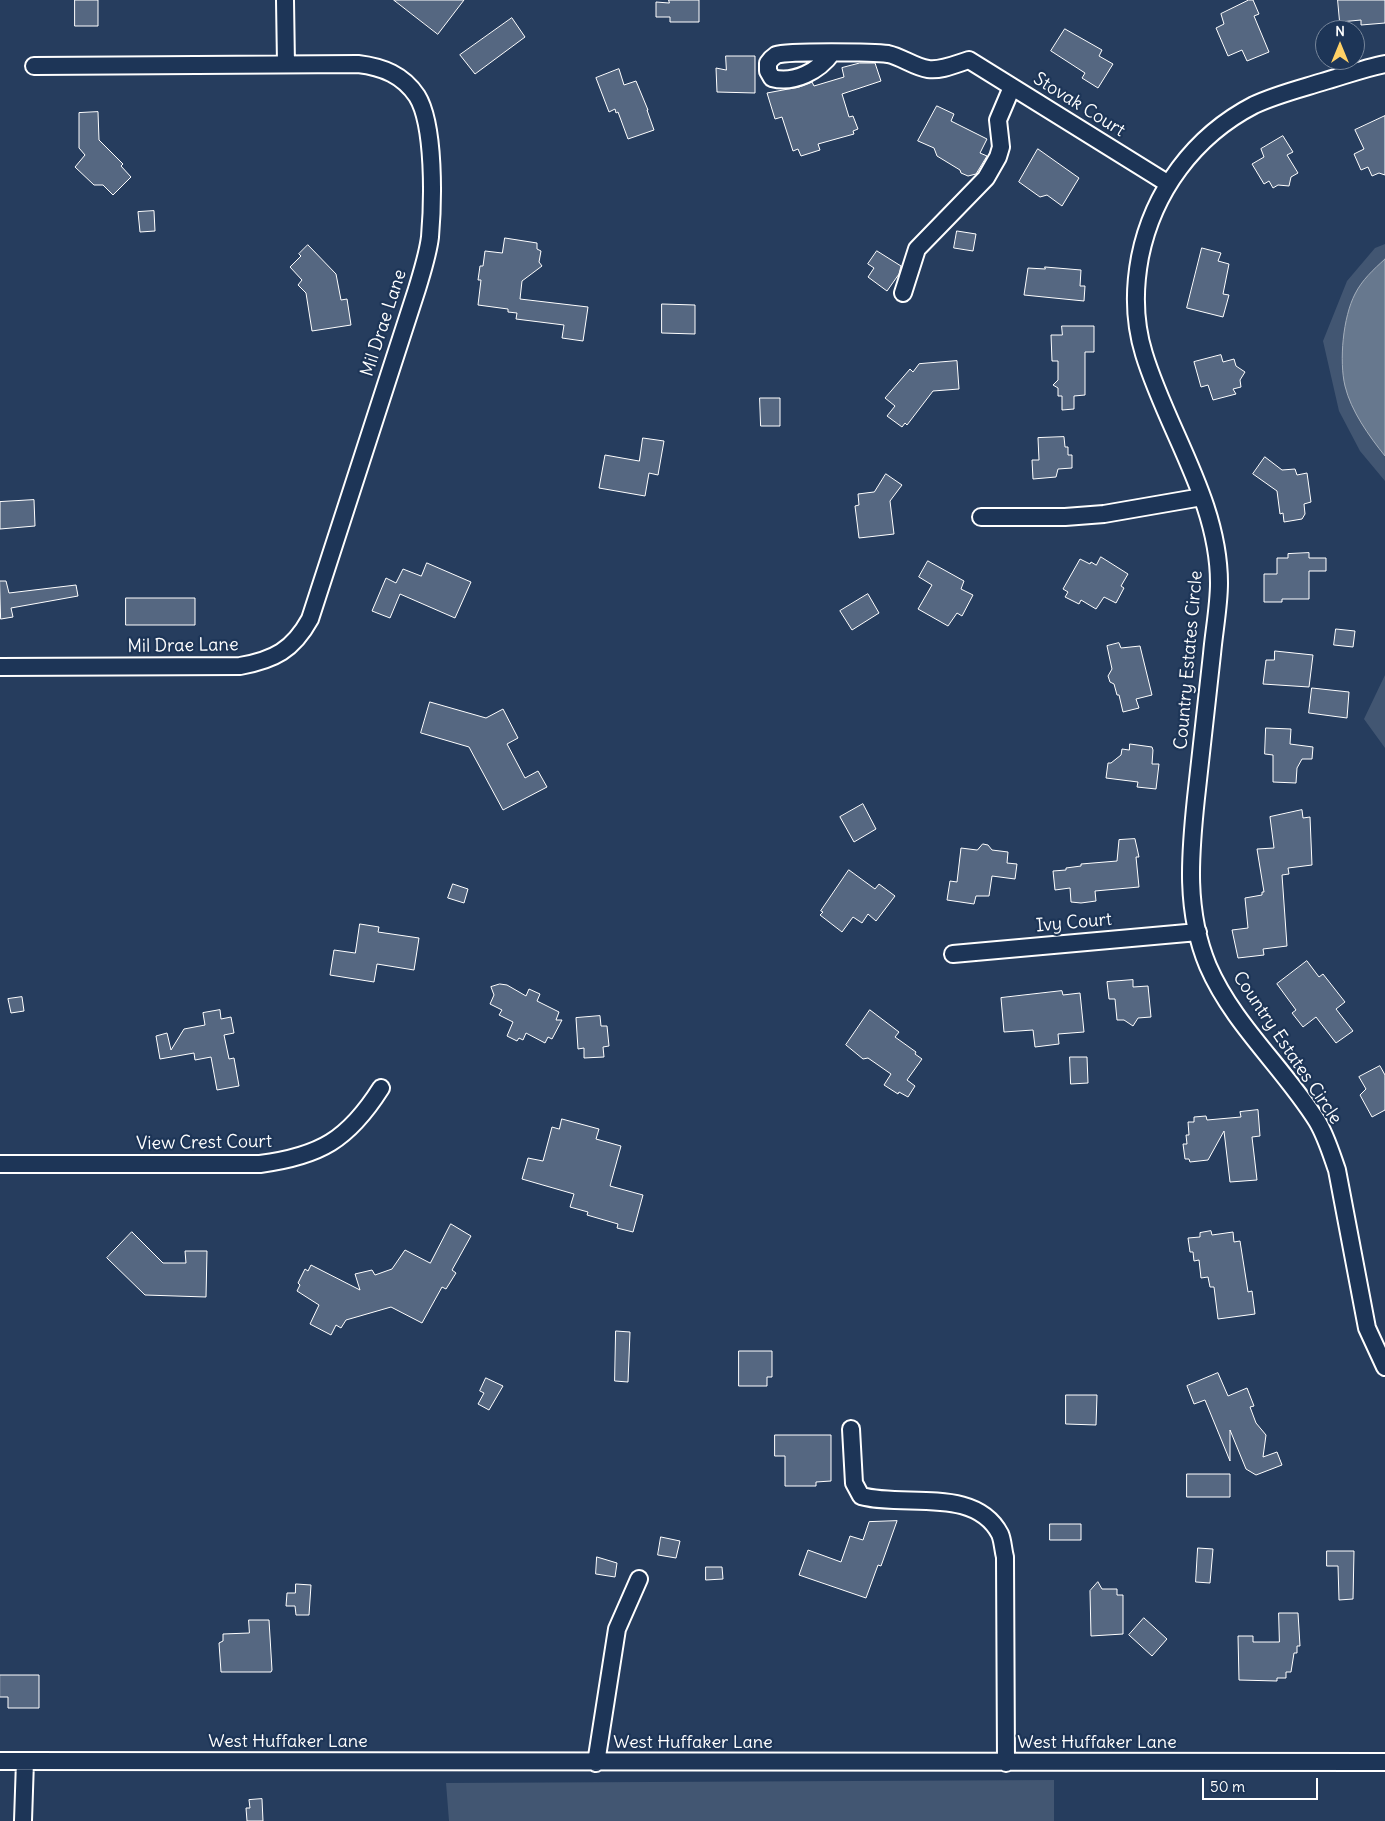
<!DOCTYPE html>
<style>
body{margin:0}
#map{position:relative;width:1385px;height:1821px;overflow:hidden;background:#263d5e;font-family:Delius,sans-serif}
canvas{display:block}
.north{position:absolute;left:1315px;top:20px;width:50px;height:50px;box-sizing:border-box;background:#1d3557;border:1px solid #77869a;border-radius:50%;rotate:0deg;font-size:14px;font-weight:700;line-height:20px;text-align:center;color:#fff}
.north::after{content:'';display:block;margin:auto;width:18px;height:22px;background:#ffd166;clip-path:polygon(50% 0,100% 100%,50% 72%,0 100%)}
.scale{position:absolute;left:1202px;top:1778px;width:116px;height:22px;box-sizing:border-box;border:2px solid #fff;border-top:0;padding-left:6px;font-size:15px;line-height:18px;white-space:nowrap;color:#fff;-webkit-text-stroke:4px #1d3557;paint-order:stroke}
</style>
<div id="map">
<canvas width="1385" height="1821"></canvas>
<div class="north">N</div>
<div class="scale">50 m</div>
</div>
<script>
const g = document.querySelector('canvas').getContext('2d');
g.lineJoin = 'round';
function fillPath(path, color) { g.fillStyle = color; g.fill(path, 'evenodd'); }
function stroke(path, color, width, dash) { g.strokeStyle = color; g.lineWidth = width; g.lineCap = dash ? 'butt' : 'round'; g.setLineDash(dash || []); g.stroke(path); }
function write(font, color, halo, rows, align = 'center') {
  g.font = font + ' Delius,sans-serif'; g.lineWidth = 4.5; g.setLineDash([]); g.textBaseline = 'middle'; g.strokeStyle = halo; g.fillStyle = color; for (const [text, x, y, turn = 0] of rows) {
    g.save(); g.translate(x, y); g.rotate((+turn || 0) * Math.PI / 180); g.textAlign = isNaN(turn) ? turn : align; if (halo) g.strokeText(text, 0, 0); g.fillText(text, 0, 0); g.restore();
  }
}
const green = new Path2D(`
 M1385,244V259L1368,275L1372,439L1385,456V481L1360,451L1339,411L1323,341L1347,281L1375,248Z
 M1385,675V748L1364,719Z
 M1054,1780V1821H449L446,1783Z`);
const water = new Path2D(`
 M1385,259V456C1369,436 1351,411 1345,386C1339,361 1343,317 1355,294C1362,280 1373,270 1385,259Z`);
const building = new Path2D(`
 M75,0H98V26H75Z
 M394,0H464L438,34Z
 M669,0H699V22H670V17H656V2L669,3Z
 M1249,0H1253L1259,14L1254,16L1269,52L1247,61L1242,50L1228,56L1216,28L1224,24L1221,14Z
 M1338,0H1385V23L1361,25V20L1340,22Z
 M512,18L525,37L475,74L460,55Z
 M1065,29L1102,50L1099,56L1113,64L1098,88L1082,78L1085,73L1051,51Z
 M726,56H755V93L717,92L716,68L726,70Z
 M860,63H875L881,81L842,94L849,117L853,116L858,129L853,131L854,134L818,144L820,150L801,156L798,149L793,151L782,117L775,119L767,93L799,87L812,82L814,86L844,77L842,68Z
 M619,69L624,85L636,81L648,110H647L654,130L628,139L618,112L616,113L615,109L609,112L596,78Z
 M937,106L954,114L951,121L987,139L980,153L987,156L976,174L968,176L961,173L960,170L937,156L934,148L918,141Z
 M98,112L99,140L123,164L121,166L131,177L113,195L103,185H94L75,167L85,155L79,148V113Z
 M1385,116V175L1379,173L1372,176L1368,167L1361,170L1354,154L1364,149L1355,130Z
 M1283,136L1293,152L1287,155L1298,173L1291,177L1289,186L1278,185L1273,188L1269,181L1264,184L1252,164L1264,157L1261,149Z
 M1038,149L1079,178L1062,206L1047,195L1040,197L1019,182Z
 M154,211L155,231L140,232L138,212Z
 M957,231L976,234L973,251L954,248Z
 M505,238L537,243V249L541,251L539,262L542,266L522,281L520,299L588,307L583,341L562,338L564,325L516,319L517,313L508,312V309L478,305L481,280H478L480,266H483L485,251L502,253Z
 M308,245L336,274L341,300L347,299L351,325L312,331L306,293L298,285L302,280L290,267L301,256L299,254Z
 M1202,248L1221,253L1218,261L1229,264L1223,294L1229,295L1223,317L1187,308Z
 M877,251L901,266L899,274L887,291L868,277L874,268L868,264Z
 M1045,267L1081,270L1080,286H1085L1084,301L1024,295L1028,268L1045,269Z
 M662,304L695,305V334L662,333Z
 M1062,326H1094V352H1085V395L1074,396V409L1062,410V396H1058V388L1053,385L1058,380V361H1052L1051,335H1062Z
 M1221,355L1223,362L1234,359L1236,366L1245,372L1240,380L1241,387L1233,389L1236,394L1213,400L1208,385L1201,387L1194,362Z
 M957,361L959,389L933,391L907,425L905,423L902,427L887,416L895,406L885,398L910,369L913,372L919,364Z
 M760,398H780V426H761Z
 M1064,437L1065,447H1068V455H1072V468L1058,469L1056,477L1033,479L1032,460H1039L1038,438Z
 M643,438L664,441L658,475L649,473L645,496L599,488L605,455L639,461Z
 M1265,457L1282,470L1295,469L1297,475L1307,473L1311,502L1304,504L1305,514L1302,519L1284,522L1283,513L1280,514L1277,491L1253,474Z
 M886,474L902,485L890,501L894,534L859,538L855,506L859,505L858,494L874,492Z
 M34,500L35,526L0,529V502Z
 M1309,553V558H1326V571H1309V599H1282V602H1264V574H1277V558H1288V554Z
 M1101,557L1128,574L1121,586L1124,588L1116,603L1104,597L1096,609L1081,600L1079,604L1065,597L1068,592L1063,589L1080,559L1090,564L1091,562L1096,565Z
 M928,561L964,581L961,589L973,595L962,616L957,613L948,626L918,609L932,585L919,577Z
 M427,563L471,582L455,618L400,594L390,618L372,611L386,578L396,583L403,569L421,576Z
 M0,581H6L9,593L76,585L78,596L11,608L13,617L1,619Z
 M868,594L879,613L852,630L840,611Z
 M126,598H195V625H126Z
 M1336,629L1355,631L1353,647L1334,645Z
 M1119,643L1121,648L1140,646L1152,695L1136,699L1139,708L1123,712L1119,695H1117L1114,684L1110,682L1108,676L1112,669L1107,646Z
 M1275,651L1313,655L1309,687L1263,684L1266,660H1274Z
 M1312,688L1349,692L1347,718L1309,713Z
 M430,702L486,718L503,709L518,738L507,744L525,778L538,771L547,787L503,810L469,747L421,733Z
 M1266,728L1291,729L1290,744L1313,747L1312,759H1302L1297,768L1296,783L1273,782V755L1265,754Z
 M1130,744L1152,747L1153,750L1152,764H1159L1156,789L1137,787L1138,782L1106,778L1108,763H1111L1121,755L1122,749L1129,750Z
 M863,804L876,829L854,842L840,817Z
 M1302,810L1303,818L1310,817L1312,865L1288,868L1289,874L1282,875L1287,946L1263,949L1264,955L1238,958L1232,930L1248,928L1245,898L1262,895V892H1264L1257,849L1274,848L1270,817Z
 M1135,839L1139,857H1136L1139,887L1095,891L1096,901L1081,903L1071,902L1070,888L1055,890L1053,871L1066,870V868L1081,866V864L1117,861L1119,840Z
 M983,844L988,845L992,850L1008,852L1007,863L1017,864L1015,879L992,876L989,896H976L974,904L947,900L950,881L957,882L961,848L977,850Z
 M849,870L875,889L879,884L895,896L876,921L868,914L862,923L853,917L842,932L820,915L823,912L821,911Z
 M453,884L468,889L464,903L448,898Z
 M360,924L379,927L378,932L419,938L414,970L377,964L374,982L330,975L334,950L355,953Z
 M1307,961L1319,977L1323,974L1345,1002L1336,1009L1353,1031L1336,1043L1316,1017L1303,1027L1292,1013L1296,1010L1277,984Z
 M1133,980V987L1148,986L1151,1017L1138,1018L1133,1026L1124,1020H1117L1115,999H1109L1107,982Z
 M500,984L507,985L526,996L529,989L540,994L537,1001L559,1012L556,1020H562L552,1039L548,1037L545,1043L526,1033L523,1040L519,1038L517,1041L507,1036L513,1022L499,1015L502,1010L490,1004L494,995L491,987Z
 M1062,991L1063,995L1080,993L1084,1032L1058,1034L1059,1044L1035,1047L1033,1030L1004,1032L1001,998Z
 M22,997L24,1011L11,1013L8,999Z
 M220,1010L221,1019L231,1017L234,1033L224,1035L229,1059L234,1058L239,1086L217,1090L211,1057L195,1060L194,1053L160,1059L156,1036L167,1033L171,1050L184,1029L205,1025L203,1013Z
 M870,1010L899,1032L895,1037L916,1052L915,1054L922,1059L907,1080L915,1086L908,1097L899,1092L898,1094L884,1085L891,1074L868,1058L863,1059L846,1045Z
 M600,1016L601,1026H607L609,1046L603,1047L604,1057L584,1058V1048L578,1049L576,1018Z
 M1070,1057H1087L1088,1083L1071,1084Z
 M1380,1066L1385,1075V1110L1372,1117L1360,1095L1366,1089L1359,1077Z
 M1258,1110L1260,1136L1252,1137L1257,1180L1230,1182L1224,1131L1208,1160L1190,1162L1189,1159H1185L1183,1144H1187L1186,1135H1189L1188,1122H1194V1117L1206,1116L1207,1120L1241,1117L1240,1112Z
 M562,1119L599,1129L596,1139L621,1146L610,1186L643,1195L633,1232L617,1228L618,1224L587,1215L588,1212L570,1207L574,1194L522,1179L528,1158L543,1161L552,1127L559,1129Z
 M451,1224L471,1236L452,1270L456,1273L446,1289L442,1287L422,1323L391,1307L346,1320L341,1328L336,1325L331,1335L310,1324L319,1305L297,1291L300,1285L298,1283L305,1269L308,1271L311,1265L360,1290L355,1274L372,1270L375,1275L392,1269L405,1250L430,1263Z
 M1211,1231L1212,1235L1233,1232L1234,1242L1240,1241L1248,1292L1252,1291L1255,1314L1218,1319L1214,1287H1210L1208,1277L1201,1278L1199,1260L1194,1261L1193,1252H1190L1188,1238L1200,1237V1233Z
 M132,1232L163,1263H186L185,1251H207L206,1297L145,1295L107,1258Z
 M616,1331L630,1332L628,1382L615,1381Z
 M739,1351H772V1377H767V1386H739Z
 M1218,1373L1228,1396L1247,1388L1254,1406L1250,1407L1256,1423L1266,1435L1263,1457L1277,1452L1282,1465L1256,1475L1246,1469L1230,1430V1461L1205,1400L1194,1404L1187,1386Z
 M486,1378L503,1386L489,1410L478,1404L484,1393L480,1391Z
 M1066,1395H1097L1096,1425L1066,1424Z
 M775,1435H831V1481L816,1482V1486H785V1456H775Z
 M1187,1474H1230V1497H1187Z
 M897,1521L881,1566L878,1565L866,1598L799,1575L808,1550L841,1562L850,1536L863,1540L869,1522Z
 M1050,1524H1081V1540H1050Z
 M661,1537L680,1541L676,1558L658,1555Z
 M1198,1548L1213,1549L1210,1583L1196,1582Z
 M1327,1551H1354L1353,1599L1339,1600L1338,1566H1327Z
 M597,1557L617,1563L615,1577L596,1574Z
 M706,1567H722L723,1579L706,1580Z
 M1098,1582L1102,1589H1117V1595H1123V1634L1091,1636L1090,1591Z
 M296,1584L311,1585L309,1615H296L295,1606H286L287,1593H295Z
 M1279,1613H1298L1300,1646H1297V1653H1294L1291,1672H1286V1678H1277V1681L1239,1680L1238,1636H1253V1642H1279Z
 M1144,1618L1167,1639L1152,1656L1129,1635Z
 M249,1620H269L272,1670L271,1672H221L219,1643L223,1641V1634L249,1633Z
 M0,1675H39V1708H8V1697H0Z
 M262,1799L263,1821H247L246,1808H250L249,1800Z`);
const minor = new Path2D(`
 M285,0L286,64
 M832,53C819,71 794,84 772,78L768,71V63C770,60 773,57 776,55C788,51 874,52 888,54C902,57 914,67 928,69C941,71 956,64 969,60L1167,183
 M1385,64C1364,68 1343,76 1322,82C1299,89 1275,95 1254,105C1194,136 1153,192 1140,257C1134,289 1134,322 1144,354C1167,430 1219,501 1219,583C1219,606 1214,631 1212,654C1207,702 1201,750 1196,798C1190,855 1185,911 1208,966C1233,1024 1284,1068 1317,1121C1326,1136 1331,1153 1337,1170L1367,1328L1385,1367
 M903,293L917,249L986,178L998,157L1001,147L998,120L1012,87
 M981,517H1065L1104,514L1202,497
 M0,667L240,666C274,660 293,650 310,619L417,289C422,272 428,254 430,237C433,202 435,125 417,96C403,75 383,67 358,64L34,66
 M953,954L1198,932
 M0,1164H260C320,1156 348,1140 381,1088
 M851,1429L854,1483L861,1496C905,1508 975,1486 1000,1534C1003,1541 1003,1550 1005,1557L1006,1763
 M0,1761L1385,1762
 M596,1763L617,1629L639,1579
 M23,1821L25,1761`);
const streetNames = [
 ["Stovak Court",1079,105,32],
 ["Mil Drae Lane",384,323,-72],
 ["Mil Drae Lane",183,646,-1],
 ["Country Estates Circle",1189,660,-85],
 ["Ivy Court",1074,923,-5],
 ["Country Estates Circle",1287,1048,56],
 ["View Crest Court",204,1143,-1],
 ["West Huffaker Lane",288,1742],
 ["West Huffaker Lane",693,1743],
 ["West Huffaker Lane",1097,1743]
];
fillPath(green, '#425672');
fillPath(water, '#67788e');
stroke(water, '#a4aebb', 1);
fillPath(building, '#556781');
stroke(building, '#fff', 1);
stroke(minor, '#fff', 20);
stroke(minor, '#1d3557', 16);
write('18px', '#fff', '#1d3557', streetNames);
</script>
